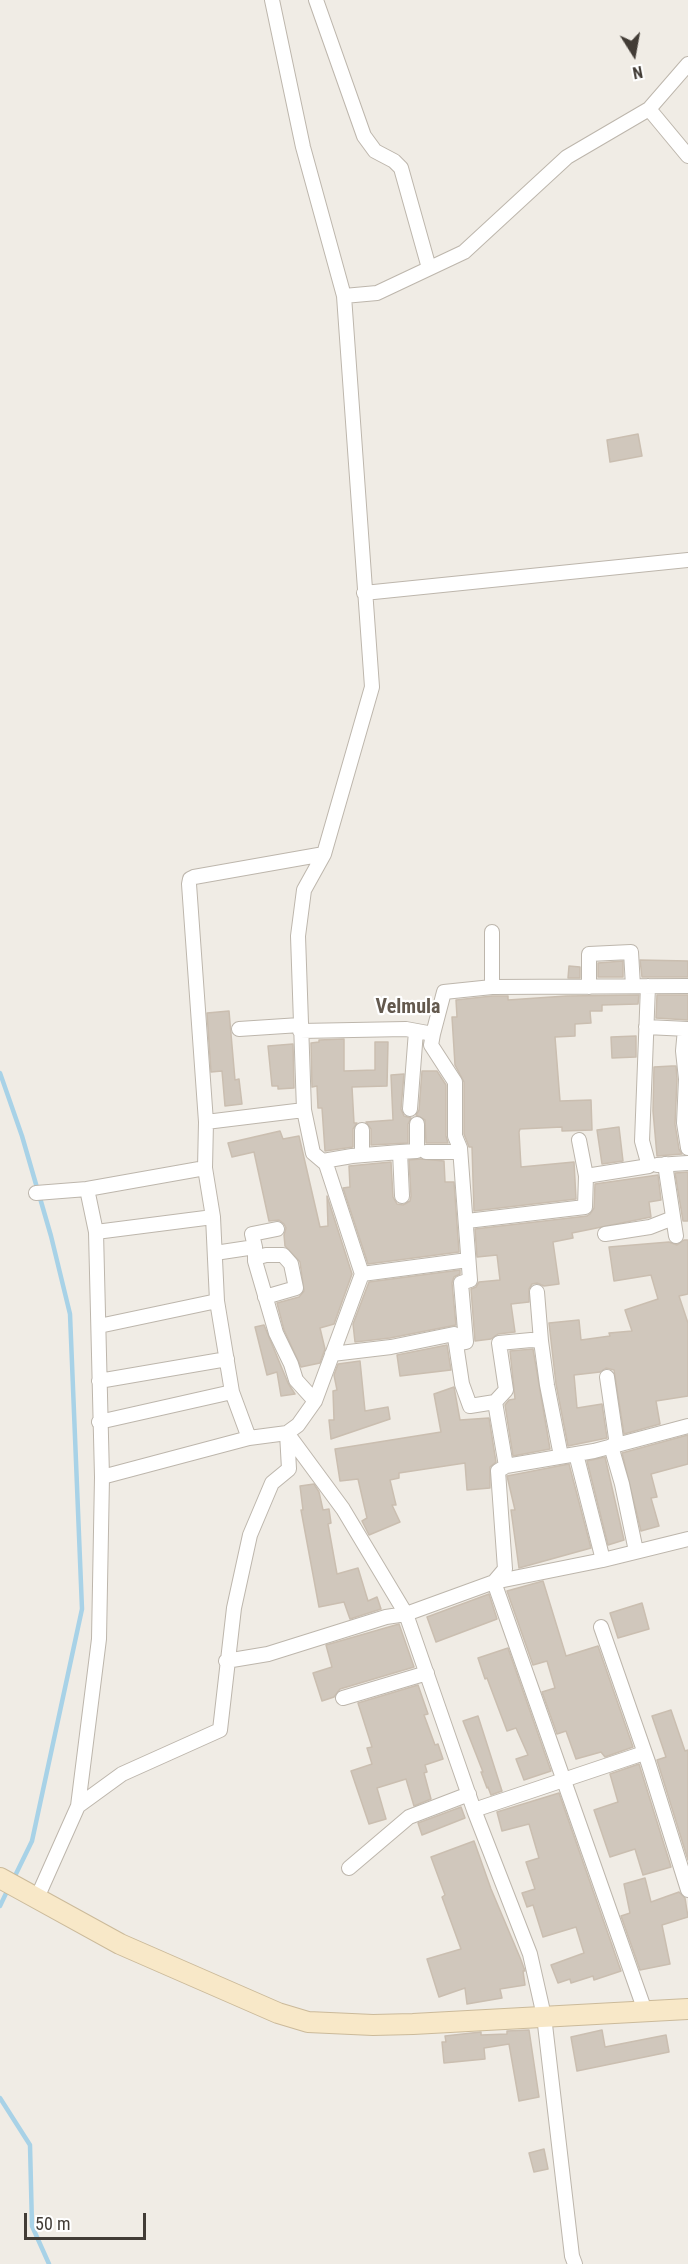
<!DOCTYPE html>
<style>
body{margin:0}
#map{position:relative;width:688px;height:2264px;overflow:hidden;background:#f0ece5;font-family:"Roboto Condensed",sans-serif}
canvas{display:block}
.north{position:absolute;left:604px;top:24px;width:60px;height:60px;-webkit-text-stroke:4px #fff;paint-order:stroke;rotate:169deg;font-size:16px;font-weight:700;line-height:24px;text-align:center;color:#423c36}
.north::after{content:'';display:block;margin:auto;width:21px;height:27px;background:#423c36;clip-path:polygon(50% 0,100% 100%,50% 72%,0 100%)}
.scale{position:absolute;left:24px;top:2213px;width:122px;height:27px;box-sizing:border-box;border:3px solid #423c36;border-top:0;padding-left:8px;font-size:18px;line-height:21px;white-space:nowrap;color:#423c36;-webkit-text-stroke:4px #fff;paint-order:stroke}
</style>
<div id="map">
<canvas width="688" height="2264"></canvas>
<div class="north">N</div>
<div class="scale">50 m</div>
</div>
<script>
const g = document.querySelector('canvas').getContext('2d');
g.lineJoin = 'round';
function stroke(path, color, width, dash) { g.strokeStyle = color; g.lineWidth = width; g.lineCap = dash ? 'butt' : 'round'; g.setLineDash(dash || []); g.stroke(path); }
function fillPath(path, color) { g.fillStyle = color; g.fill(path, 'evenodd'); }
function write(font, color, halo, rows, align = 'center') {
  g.font = font + ' "Roboto Condensed",sans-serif'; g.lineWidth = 4.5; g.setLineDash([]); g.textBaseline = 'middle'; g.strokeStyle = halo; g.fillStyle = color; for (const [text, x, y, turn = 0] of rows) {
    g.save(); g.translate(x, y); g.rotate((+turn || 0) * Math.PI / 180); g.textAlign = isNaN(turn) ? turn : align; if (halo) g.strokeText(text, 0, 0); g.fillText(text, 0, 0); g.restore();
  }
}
const stream = new Path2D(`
 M0,1073L22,1136L51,1236L70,1314L82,1609L32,1841L13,1880
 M0,1906L9,1887
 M0,2098L30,2145L32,2226L49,2264`);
const building = new Path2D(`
 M638,434L642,456L610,462L607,440Z
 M640,960L688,961V977H642Z
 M623,961V977H598V963Z
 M569,966L580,967V978H568Z
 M639,995L638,1004L602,1005V1011H590L591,1023L575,1024V1036L555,1037L560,1101L591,1100L592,1130L562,1131V1127L520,1129L519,1132L521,1167L574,1162L576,1199L474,1211L472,1147H469L464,1134V1082L455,1065L452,1017H457L456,1000L492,996H508V1000L566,996Z
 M657,995H688V1020L656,1018Z
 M229,1011L235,1080L239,1079L242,1104L225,1106L222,1071L211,1072L207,1013Z
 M636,1036V1057L612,1058L611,1037Z
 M344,1039V1071L375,1070V1042H388L387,1086L352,1087L354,1123H357L353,1129V1147L325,1151L322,1108H318L317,1086L312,1087L311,1043L319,1042V1040Z
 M293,1044L294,1088L278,1089V1086H272L268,1046Z
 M672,1066H676L677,1079L675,1124L679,1149L682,1154L657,1156L653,1111L654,1067Z
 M422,1071H437L446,1085V1136L448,1143H426L425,1120L416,1115L419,1110Z
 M404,1074L401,1109L404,1116L411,1118L408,1124V1143L371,1145V1129L366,1122L393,1120L391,1075Z
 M619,1127L623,1161L602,1164L597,1130Z
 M280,1131L283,1139L299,1136L320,1227L328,1226L327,1196L352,1274L334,1324L320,1328L325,1349L320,1363L301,1367L284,1330L277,1303L299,1297L304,1291L300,1262L285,1246L284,1235L286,1228L284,1224L279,1220L269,1221L254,1152L232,1157L228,1143Z
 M421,1159L444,1161L445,1182H454L459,1252L368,1264L343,1188L350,1187L349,1166L391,1162L393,1197L397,1204L403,1205L410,1201L411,1196L409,1160Z
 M688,1172V1221H683L675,1173Z
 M658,1175L661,1200L649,1202L651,1217L572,1233L573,1238L553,1242L559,1284L544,1286L537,1283L532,1284L529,1289V1302L511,1304L515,1332L498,1334L491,1339L475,1341L471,1289L476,1287L479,1282L500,1280L497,1255L477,1257L475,1229L587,1216L590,1214L594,1208L595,1184Z
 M684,1240H688V1294L679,1296L688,1323V1396L656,1401L660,1424L624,1434L614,1370L606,1368L600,1372L574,1375L577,1408L602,1404L607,1438L568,1446L556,1384L549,1323L579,1320L581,1340L610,1336L609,1333L632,1331L625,1310L658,1299L651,1275L614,1281L609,1247L669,1242L677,1245Z
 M460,1270V1274L454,1277L452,1283L456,1325L390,1338L355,1342L353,1324L369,1282Z
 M264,1325L288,1383L295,1394L281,1396L277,1372L267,1375L255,1327Z
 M447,1345L451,1370L400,1376L397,1355Z
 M533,1349L550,1449L513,1456L505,1405L509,1400L515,1399L510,1351Z
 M360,1361L365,1411L388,1407L390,1419L331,1439L329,1420H334L333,1391L337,1390L334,1375L338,1364Z
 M454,1387L460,1420L489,1418L496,1462L490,1467V1488L467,1490L465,1463L399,1473V1478L390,1480L396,1505H392L400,1522L369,1535L362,1521L367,1518L358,1479L340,1481L335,1449L441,1432L434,1394Z
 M688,1435V1464L651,1474L657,1497L651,1498L659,1526L641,1531L622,1453Z
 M605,1457L624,1540L608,1545L587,1461Z
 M569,1464L591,1548L519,1568L511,1510H515L507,1476Z
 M314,1484L319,1492L323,1510L329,1509L331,1523L328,1524L337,1574L358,1568L368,1601L377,1597L381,1609L350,1619L344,1602L319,1607L301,1510H303L300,1486Z
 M543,1581L566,1656L598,1646L633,1747L605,1757L601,1752L576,1759L566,1731L557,1734L542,1692L555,1688L547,1661L533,1665L507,1591Z
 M489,1594L497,1619L436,1642L427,1617Z
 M642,1603L649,1629L618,1638L610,1613Z
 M399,1624L414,1667L340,1689L334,1697L322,1701L313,1673L332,1667L326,1645Z
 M508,1648L551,1771L524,1780L516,1759L528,1755L516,1728L507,1731L487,1678L485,1679L478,1658Z
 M418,1685L428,1714L424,1715L435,1745L438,1744L443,1759L425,1765L427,1772L424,1773L431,1799L414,1806L406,1779L377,1788L386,1819L369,1824L351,1771L372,1764L367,1748L372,1747L358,1703Z
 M671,1710L685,1751L688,1750V1860L657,1760L666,1757L652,1716Z
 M478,1716L502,1791L491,1795L488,1787L487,1788L481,1772H483L463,1721Z
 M639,1764L671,1867L643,1875L635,1849L610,1857L594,1810L618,1802L610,1774Z
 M559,1793L621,1971L594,1980L593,1976L571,1983L570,1979L558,1983L551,1965L584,1953L576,1927L543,1937L533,1905L527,1907L522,1893L535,1889L526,1862L539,1858L529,1824L502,1831L497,1812Z
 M461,1807L465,1818L422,1835L418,1823Z
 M474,1841L491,1889L521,1960L525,1971H523L525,1985L500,1989L502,1998L467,2004L465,1988L439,1997L427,1959L461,1949L442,1897L445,1895L431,1857Z
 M645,1878L651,1902L679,1892L685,1898L688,1917L662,1925L670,1964L640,1970L621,1916L630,1913L624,1884Z
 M529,2030L539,2097L519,2101L509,2044L484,2048L485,2059L444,2063L442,2042H446L445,2036L481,2032V2035L507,2034V2031Z
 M602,2030L605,2047L666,2035L669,2052L577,2071L571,2037Z
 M544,2149L548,2169L534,2172L529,2153Z`);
const street = new Path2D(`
 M272,0L303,147L344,296
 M316,0L364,136L375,151L394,161L401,168L429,268
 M688,64L649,109L688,156
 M364,593L688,560
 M324,854L194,877L190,879L189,884L206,1122L205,1168L213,1217L217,1301L232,1392L249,1438L287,1433L343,1509L406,1614L474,1810L530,1954L544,2016L572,2256L575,2264
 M492,987V932
 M589,987V954L631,952L633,986
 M646,1027L688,1029
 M239,1029L300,1025
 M685,1029L683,1051L686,1079L684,1123L688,1148
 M300,1031L406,1029L433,1034L444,992L492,987L688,986
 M433,1034L431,1045L455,1082V1136L460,1148L470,1280L461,1283L466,1342L456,1344L462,1384L470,1406L495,1402L506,1466L498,1471L505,1569L494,1582L645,2011
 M410,1109L416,1031
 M206,1122L304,1110
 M362,1130V1155
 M579,1140L586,1176
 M400,1152L417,1151V1124
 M426,1152H460
 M323,1161L352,1156L400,1152L402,1196
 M665,1164L676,1236
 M657,1165L688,1163
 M87,1189L205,1168
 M36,1193L87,1189L96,1232L102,1477L99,1639L78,1806
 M467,1221L585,1207L586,1176L649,1166L642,1141L648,986
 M96,1232L213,1217
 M605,1234L650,1227L673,1218
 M255,1247L252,1234L277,1229
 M215,1253L255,1247V1261L276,1333L291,1364L296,1380L315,1401
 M255,1258L266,1255H283L291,1264L296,1288L265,1297
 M362,1274L468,1260
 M537,1292L541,1341
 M99,1326L217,1301
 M332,1354L391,1347L454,1334L456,1344
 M607,1377L617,1445
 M99,1381L227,1359
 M495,1402L506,1390L499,1343L531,1340L541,1341L547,1385L561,1456
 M99,1422L232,1392
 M611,1446L622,1484L636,1551
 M576,1454L603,1560
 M506,1466L594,1451L688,1426
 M102,1477L249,1438
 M601,1627L648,1762L688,1890
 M226,1661L268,1654L386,1617L406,1614L494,1582L603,1560L688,1539
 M343,1698L427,1673
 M474,1810L644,1753
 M349,1868L409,1817L469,1794
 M37,1898L78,1806L122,1774L220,1730L234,1608L250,1535L272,1483L289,1469L287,1433L298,1425L315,1401L362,1274L326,1164L313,1153L304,1110L298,936L304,890L324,854L372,687L344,296L377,293L464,252L567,157L649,109`);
const secondary = new Path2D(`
 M0,1878L120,1944L278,2013L308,2022L373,2025L413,2024L688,2009`);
const quarterNames = [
 ["Velmula",408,1008]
];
stroke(stream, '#a8d2e7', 4.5);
fillPath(building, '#d0c7bc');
stroke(building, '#cabeb0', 1.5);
stroke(street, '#bdb6ac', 16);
stroke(secondary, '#cbba9a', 22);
stroke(street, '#fff', 14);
stroke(secondary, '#f8e8c8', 20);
write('bold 20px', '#63594e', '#fff', quarterNames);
</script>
